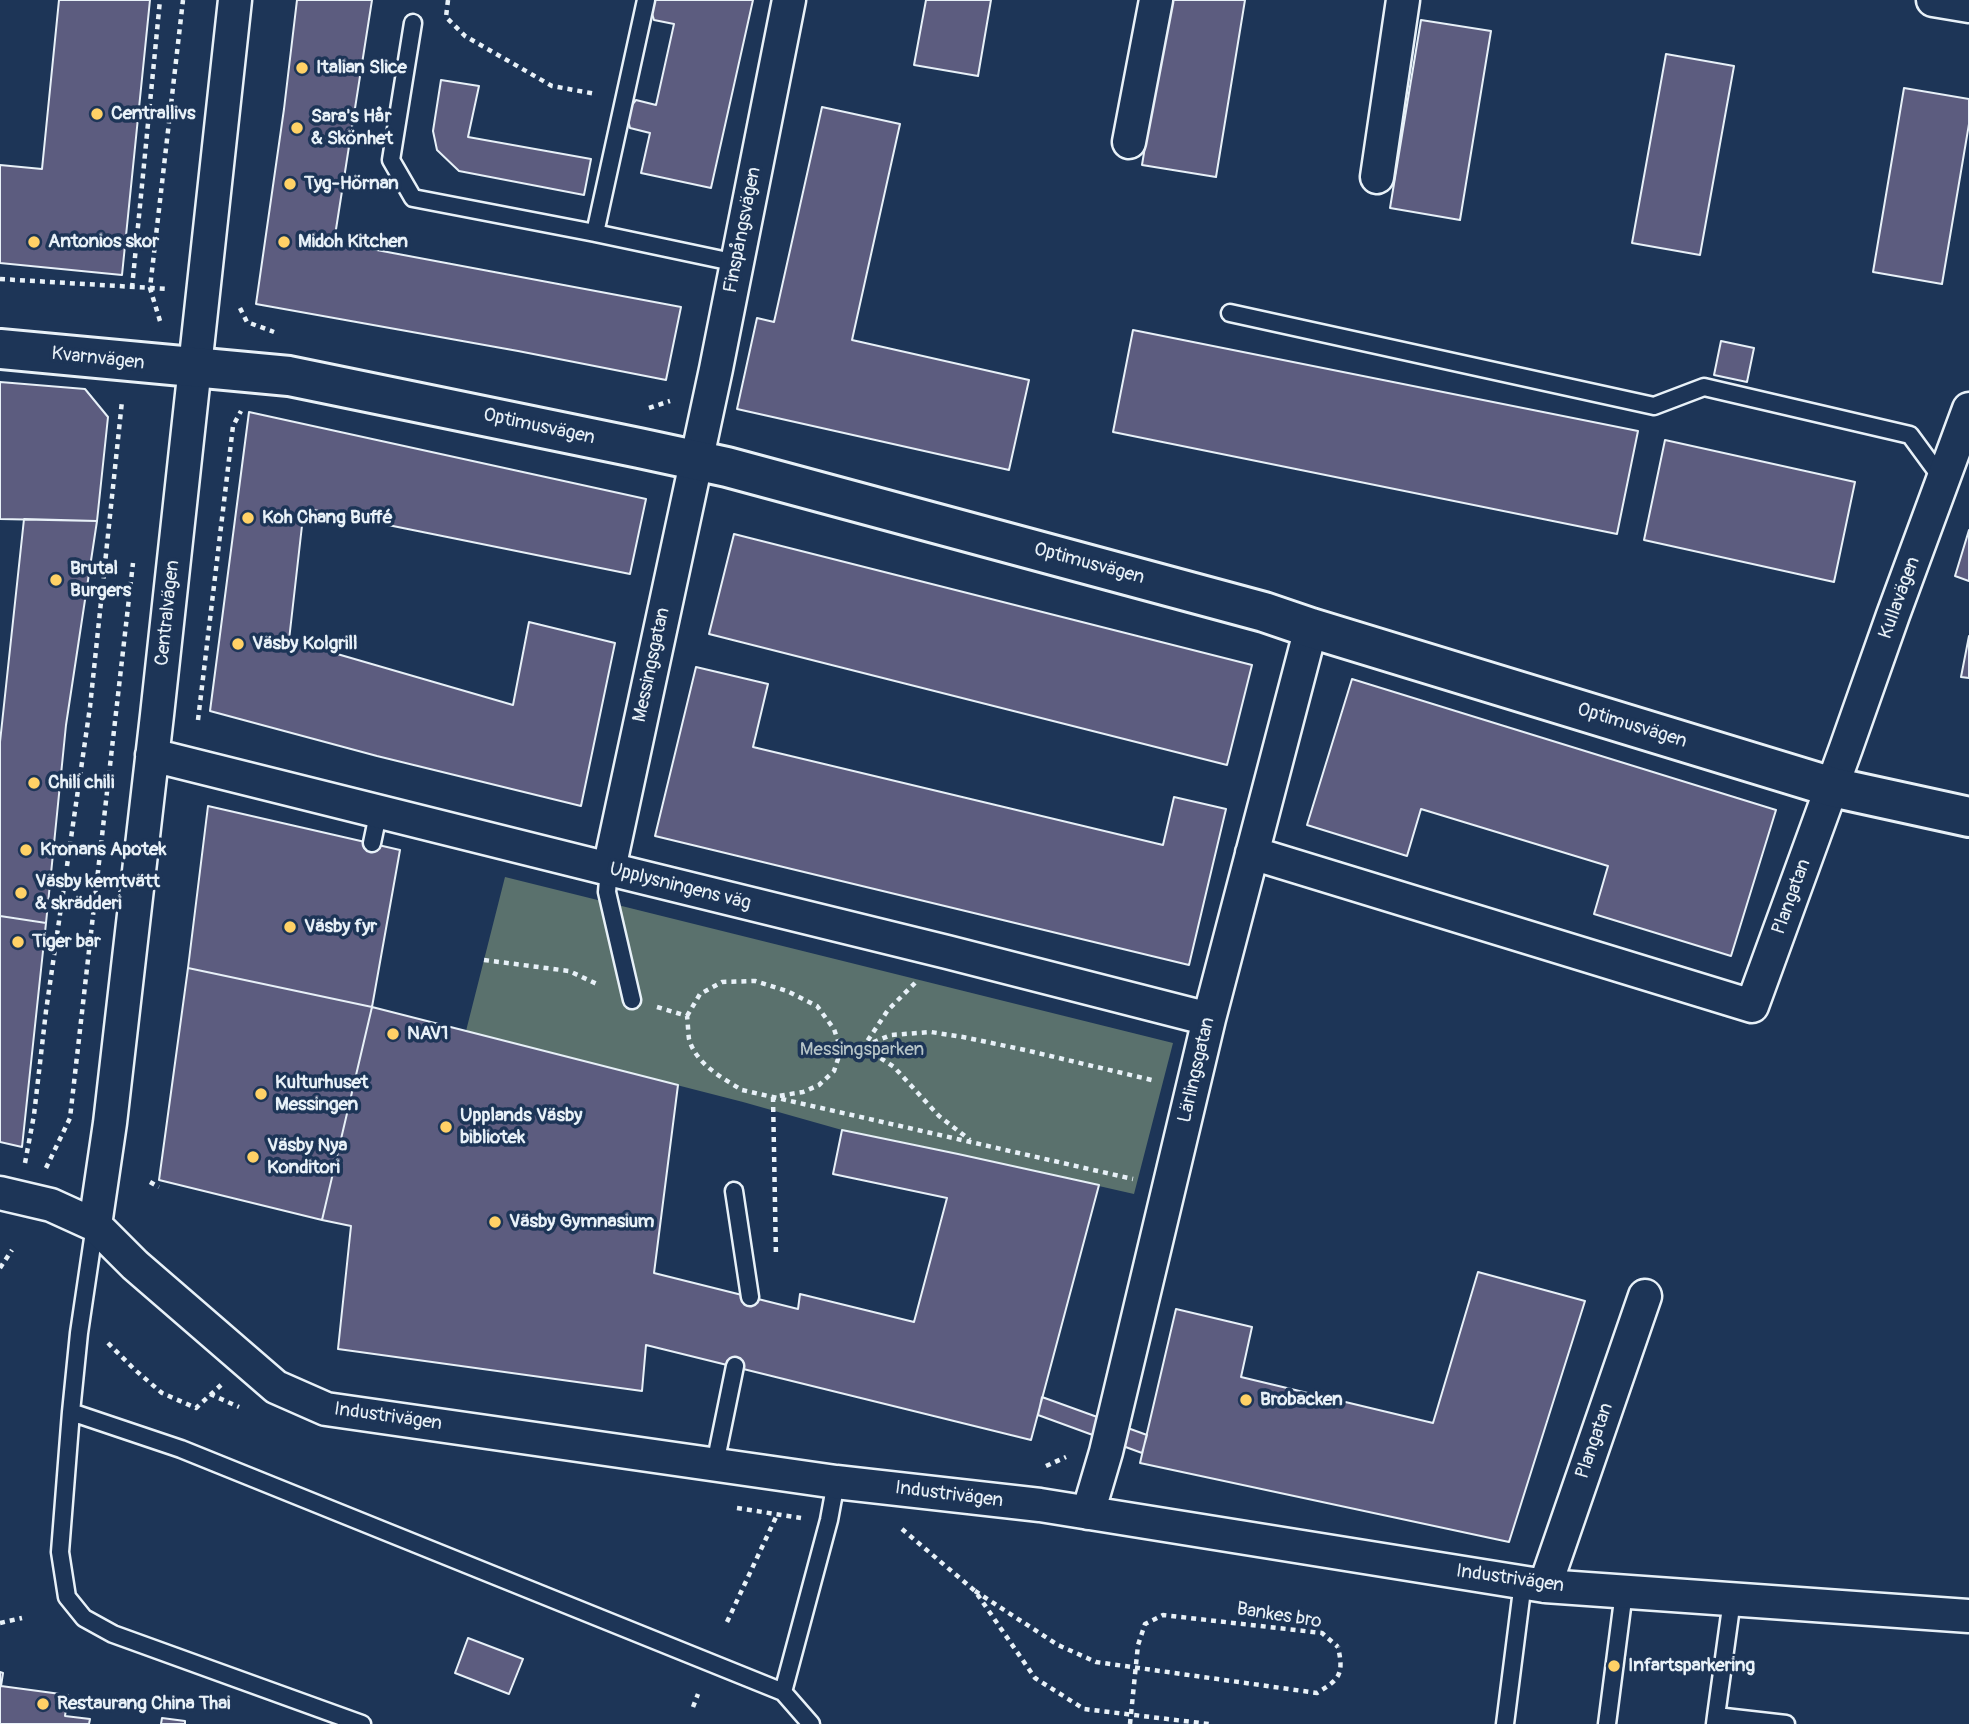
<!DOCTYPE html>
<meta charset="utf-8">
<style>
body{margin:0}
canvas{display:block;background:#1d3557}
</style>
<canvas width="1969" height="1724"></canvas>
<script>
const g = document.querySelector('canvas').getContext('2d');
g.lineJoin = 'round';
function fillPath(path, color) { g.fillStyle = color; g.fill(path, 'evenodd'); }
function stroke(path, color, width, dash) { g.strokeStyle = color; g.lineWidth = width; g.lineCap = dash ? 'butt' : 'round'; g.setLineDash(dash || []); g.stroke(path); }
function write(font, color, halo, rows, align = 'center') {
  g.font = font + ' Pangolin,sans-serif'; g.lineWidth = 7; g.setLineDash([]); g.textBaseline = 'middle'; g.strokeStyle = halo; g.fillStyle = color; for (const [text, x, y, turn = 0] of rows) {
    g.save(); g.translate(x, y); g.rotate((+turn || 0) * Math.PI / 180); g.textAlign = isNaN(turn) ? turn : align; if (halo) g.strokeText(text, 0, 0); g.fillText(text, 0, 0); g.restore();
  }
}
const green = new Path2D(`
 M505,877L1173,1043L1134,1194L958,1154L842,1130L743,1102L466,1031Z`);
const building = new Path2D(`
 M59,0H150L122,275L0,263V165L42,169Z
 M297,0H372L334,242L681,307L666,380L518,351L256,304L284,109Z
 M654,0H753L711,188L641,173L650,133L630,128L626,112L636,100L656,105L674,24L654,20L649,4Z
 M926,0H991L978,76L914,65Z
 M1169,0H1245L1216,177L1142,165Z
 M1421,20L1491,31L1460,220L1390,208Z
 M1666,54L1734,66L1700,255L1632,243Z
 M441,80L479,86L468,137L591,159L584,195L459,171L437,150L433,131Z
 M1904,88L1969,99V124L1942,284L1873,272Z
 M822,107L900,124L852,340L1029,380L1009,470L737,409L757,318L774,322Z
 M1133,330L1638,431L1617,534L1113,432Z
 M1721,341L1754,348L1747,382L1714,375Z
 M0,382L85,389L108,417L97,521L0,519Z
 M249,412L646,499L630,574L304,508L289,640L513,705L529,622L615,643L581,806L377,756L210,711Z
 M1665,440L1855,482L1834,582L1644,540Z
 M24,519L97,521L66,725L46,923L0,916V742Z
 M1969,530V581L1955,576Z
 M734,534L1252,665L1227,765L709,634Z
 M1969,636V678L1961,677Z
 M696,667L768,684L753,747L1163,845L1174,797L1226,809L1189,965L655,836Z
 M1352,679L1776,810L1731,956L1594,914L1608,866L1421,809L1407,856L1307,825Z
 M208,806L400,850L372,1007L188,968Z
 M0,916L46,923L22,1147L0,1142Z
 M188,968L372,1007L322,1220L159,1180Z
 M372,1007L678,1085L654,1273L798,1309L800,1294L914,1322L947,1198L833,1174L842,1130L958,1154L1099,1185L1031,1440L646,1345L642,1391L338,1349L351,1226L322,1220Z
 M1478,1272L1585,1301L1509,1542L1140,1463L1176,1309L1252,1327L1241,1377L1433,1423Z
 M1042,1397L1147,1435L1142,1453L1038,1415Z
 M468,1638L523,1659L509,1694L455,1673Z
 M0,1672L3,1673L1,1686L68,1695L65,1716L90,1719L89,1724H0Z
 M162,1718L185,1721V1724H161Z`);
const path = new Path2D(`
 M448,0L446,17L465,36L552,86L596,94
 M0,279L169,289
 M132,288L160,0
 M240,308L247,322L274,332
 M160,321L150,288L183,0
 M649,408L670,401
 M198,720L233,426L241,411
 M484,960L569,971L597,984
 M657,1007L687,1016C688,1023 688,1032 689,1039C696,1064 722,1078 742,1090L1133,1179
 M687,1016L700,994L722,982L755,981L787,991L817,1006L834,1029L841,1050L834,1071L819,1085L803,1092L778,1096
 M864,1046L891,1035L931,1032L963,1037L1025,1050L1156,1081
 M864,1047L894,1067L939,1116L970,1140
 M841,1050L864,1046L888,1010L915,983
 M773,1097L776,1257
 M25,1163L34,1115L46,1011L90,707L122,401
 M46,1168L70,1118L133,563
 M150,1182L159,1187
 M0,1268L12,1250
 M108,1343L134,1369L162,1393L196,1408L221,1385
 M210,1394L239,1407
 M1046,1466L1066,1457
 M737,1508L801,1518
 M902,1529L975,1591L1035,1678L1084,1709L1209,1724
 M975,1591L1058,1645L1096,1662L1317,1693C1340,1679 1344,1674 1338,1647
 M727,1622L777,1515
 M0,1623L22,1618
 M693,1707L698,1694`);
const lane = new Path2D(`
 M413,23L391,160L413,198L595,233L646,0
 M595,233L737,263
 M1230,313L1654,406L1704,387L1910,435L1943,480
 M372,843L379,810
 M609,869L607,892L632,1000
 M734,1191L750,1297
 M95,1225L79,1333L71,1412L60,1552L67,1597L84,1618L113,1634L362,1724
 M71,1412L181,1449L783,1692L811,1724
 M715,1464L735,1366
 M783,1692L829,1520L836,1482
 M1716,1716L1732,1600
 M1505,1724L1523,1582
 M1607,1724L1624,1592
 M1715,1724L1716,1716L1786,1724`);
const street = new Path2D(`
 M1933,0L1969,6
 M1129,142L1156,0
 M1377,177L1403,0
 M152,755L609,869L947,952L1209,1019
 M1252,853L1752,1006L1846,748L1893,615L1969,409
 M609,869L716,369L789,0
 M0,1193L51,1205L95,1225L135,1265L276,1387L326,1409L836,1482L1040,1505L1545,1586L1969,1616
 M95,1225L110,1123L157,715L235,0
 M1088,1513L1106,1452L1209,1019L1311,628
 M1545,1586L1645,1296`);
const secondary = new Path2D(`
 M0,349L289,376L639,448L727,467L1264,612L1311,628L1832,787L1969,817`);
const pathBridge = new Path2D(`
 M1130,1724L1138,1645L1145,1624L1163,1615L1322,1633L1338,1647`);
const markers = [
 [302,68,7,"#ffd166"],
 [97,114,7,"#ffd166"],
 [297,128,7,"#ffd166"],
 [290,184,7,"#ffd166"],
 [34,242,7,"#ffd166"],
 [284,242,7,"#ffd166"],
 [248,518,7,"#ffd166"],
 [56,580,7,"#ffd166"],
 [238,644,7,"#ffd166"],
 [34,783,7,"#ffd166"],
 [26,850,7,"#ffd166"],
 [21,893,7,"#ffd166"],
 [290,927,7,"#ffd166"],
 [18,942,7,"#ffd166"],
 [393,1034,7,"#ffd166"],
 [261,1094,7,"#ffd166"],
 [446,1127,7,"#ffd166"],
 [253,1157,7,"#ffd166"],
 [495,1222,7,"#ffd166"],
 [1246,1400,7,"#ffd166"],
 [1614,1666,7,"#ffd166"],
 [43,1704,7,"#ffd166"]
];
const poiNames = [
 ["Italian Slice",316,68],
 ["Centrallivs",111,114],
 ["Sara's Hår",311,117],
 ["& Skönhet",311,139],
 ["Tyg-Hörnan",304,184],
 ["Antonios skor",48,242],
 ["Midoh Kitchen",298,242],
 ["Koh Chang Buffé",262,518],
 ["Brutal",70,569],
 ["Burgers",70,591],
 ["Väsby Kolgrill",252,644],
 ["Chili chili",48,783],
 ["Kronans Apotek",40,850],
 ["Väsby kemtvätt",35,882],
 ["& skrädderi",35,904],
 ["Väsby fyr",304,927],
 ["Tiger bar",32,942],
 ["NAV1",407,1034],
 ["Kulturhuset",275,1083],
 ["Messingen",275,1105],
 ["Upplands Väsby",460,1116],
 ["bibliotek",460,1138],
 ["Väsby Nya",267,1146],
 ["Konditori",267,1168],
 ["Väsby Gymnasium",509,1222],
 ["Brobacken",1260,1400],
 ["Infartsparkering",1628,1666],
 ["Restaurang China Thai",57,1704]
];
const streetNames = [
 ["Finspångsvägen",743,230,-79],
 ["Kvarnvägen",98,359,6],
 ["Optimusvägen",539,427,12],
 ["Optimusvägen",1089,564,15],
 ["Kullavägen",1900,598,-70],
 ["Centralvägen",168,613,-84],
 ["Messingsgatan",652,665,-78],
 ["Optimusvägen",1632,726,17],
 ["Upplysningens väg",680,887,14],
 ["Plangatan",1792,897,-70],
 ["Lärlingsgatan",1197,1070,-77],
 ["Industrivägen",388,1417,8],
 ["Plangatan",1595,1441,-71],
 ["Industrivägen",949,1495,7],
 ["Industrivägen",1510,1579,8],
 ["Bankes bro",1279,1616,9]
];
const parkNames = [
 ["Messingsparken",862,1050]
];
fillPath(green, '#5a716d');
fillPath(building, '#5c5c7f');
stroke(building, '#e8f1f8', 2);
stroke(lane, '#e8f1f8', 21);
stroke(street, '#e8f1f8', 37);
stroke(secondary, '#e8f1f8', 44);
stroke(path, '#e8f1f8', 4.5, [5, 5]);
stroke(lane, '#1d3557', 16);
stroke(street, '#1d3557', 32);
stroke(secondary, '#1d3557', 38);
stroke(pathBridge, '#e8f1f8', 4.5, [5, 5]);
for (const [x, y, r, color] of markers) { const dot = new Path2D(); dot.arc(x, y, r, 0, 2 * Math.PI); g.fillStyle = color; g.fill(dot); stroke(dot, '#1d3557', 2.5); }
write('bold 19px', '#e8f1f8', '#1d3557', poiNames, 'left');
write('19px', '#e8f1f8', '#1d3557', streetNames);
write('19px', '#b6c4c7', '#1d3557', parkNames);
</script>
